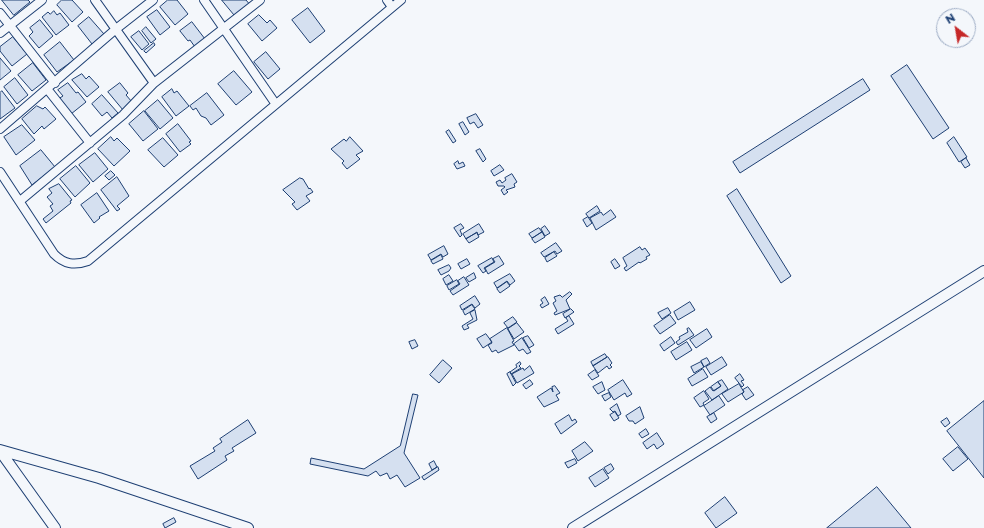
<!DOCTYPE html>
<style>
body{margin:0}
#map{position:relative;width:984px;height:528px;overflow:hidden;background:#f4f7fb;font-family:Montserrat,sans-serif}
canvas{display:block}
.north{position:absolute;left:936px;top:8px;width:40px;height:40px;box-sizing:border-box;background:#f4f7fb;border:1px solid #9eadc5;border-radius:50%;rotate:329deg;font-size:11px;font-weight:700;line-height:16px;text-align:center;color:#1d3f73}
.north::after{content:'';display:block;margin:auto;width:14px;height:18px;background:#c62828;clip-path:polygon(50% 0,100% 100%,50% 72%,0 100%)}
</style>
<div id="map">
<canvas width="984" height="528"></canvas>
<div class="north">N</div>
</div>
<script>
const g = document.querySelector('canvas').getContext('2d');
g.lineJoin = 'round';
function fillPath(path, color) { g.fillStyle = color; g.fill(path, 'evenodd'); }
function stroke(path, color, width, dash) { g.strokeStyle = color; g.lineWidth = width; g.lineCap = dash ? 'butt' : 'round'; g.setLineDash(dash || []); g.stroke(path); }
const building = new Path2D(`
 M2,0H28L30,2L14,15Z
 M62,0H72L83,12L72,22L57,5Z
 M168,0H177L188,14L175,25L160,7Z
 M222,0H246L251,6L237,18Z
 M308,8L325,31L310,43L292,20Z
 M157,10L170,27L160,35L147,17Z
 M54,11L57,15L60,13L69,25L56,35L42,17L48,12L50,14Z
 M259,15L267,23L270,20L277,28L262,41L248,24Z
 M89,17L104,34L92,44L78,26Z
 M40,20L53,36L39,48L29,36L33,32L30,28Z
 M192,22L205,39L195,47L190,40L188,41L180,31Z
 M146,27L156,39L151,43L142,31Z
 M139,31L149,44L142,50L131,37Z
 M13,37L27,54L12,66L0,51V47Z
 M60,42L74,60L57,72L44,55Z
 M154,43L155,45L146,53L144,51Z
 M266,52L280,69L268,79L254,62Z
 M0,58L11,71L0,80Z
 M33,63L46,80L32,91L18,75Z
 M907,65L949,128L933,139L891,76Z
 M234,71L252,92L236,105L218,84Z
 M82,74L86,79L89,76L99,87L87,97L72,80Z
 M15,78L28,95L17,104L4,87Z
 M863,79L870,90L740,173L733,162Z
 M68,83L76,93L78,92L86,102L71,114L58,99L63,96L58,90Z
 M120,83L128,93L126,95L132,102L123,110L108,92Z
 M172,89L174,93L177,91L189,106L176,116L162,97Z
 M2,91L15,108L0,119V93Z
 M207,93L224,115L211,125L206,118L201,116L196,108L193,110L190,106Z
 M102,95L118,113L112,118L107,112L102,116L92,104Z
 M158,100L173,118L160,129L145,111Z
 M37,106L43,109L45,107L56,119L44,129L42,126L34,134L22,119Z
 M144,111L158,129L143,141L129,124Z
 M476,114L483,125L478,128L474,122L470,124L467,118Z
 M463,122L469,132L465,135L459,124Z
 M178,124L191,141L189,142L191,144L180,152L166,134Z
 M22,125L35,140L16,155L4,137Z
 M449,130L456,141L453,143L446,132Z
 M111,137L114,141L117,138L130,151L114,166L98,149Z
 M350,137L363,151L356,155L360,159L347,169L342,163L344,161L331,149L344,139L346,141Z
 M954,137L967,157L959,162L947,143Z
 M163,138L178,155L164,167L148,150Z
 M480,149L486,159L483,162L476,151Z
 M41,150L55,167L32,185L20,166Z
 M95,153L108,169L93,182L79,165Z
 M966,158L970,165L965,168L961,162Z
 M458,161L459,164L463,162L465,166L457,169L454,164Z
 M500,165L504,170L494,176L491,171Z
 M76,166L90,183L75,197L60,179Z
 M111,171L115,175L109,180L105,176Z
 M512,174L517,182L514,184L515,187L506,190L508,192L504,195L501,190L505,187L504,186H498L496,182L500,180L502,183L506,180L505,178Z
 M117,177L129,196L117,206L120,209L117,211L101,190Z
 M300,178L303,179L309,189L310,188L313,192L306,196L310,201L297,210L292,204L295,202L283,190Z
 M59,184L72,200L70,201L71,203L46,223L43,219L53,211L50,206L53,204L47,197L52,193L49,189Z
 M737,189L791,276L781,283L727,196Z
 M97,193L109,211L99,217L100,218L94,223L81,205Z
 M597,206L600,211L589,218L586,214Z
 M611,210L616,217L596,230L590,218L601,212L603,215Z
 M588,217L592,223L587,227L583,220Z
 M461,224L464,228L460,230L462,235L460,237L454,228Z
 M479,224L484,232L478,235L477,232L466,239L463,234Z
 M545,226L550,233L545,236L541,229Z
 M539,228L542,232L532,238L529,234Z
 M542,232L545,237L535,243L532,239Z
 M477,233L479,237L469,243L466,239Z
 M556,243L562,251L557,254L555,251L544,257L541,253Z
 M444,246L448,254L443,257L441,254L431,260L428,255Z
 M640,247L642,250L645,248L650,255L646,257L647,259L640,263L639,262L626,271L624,268L627,266L623,258Z
 M554,252L557,256L547,262L545,258Z
 M441,255L443,259L433,264L431,261Z
 M499,256L504,264L488,274L485,268L495,262L493,259Z
 M492,258L494,262L484,268L486,271L483,273L478,266Z
 M467,259L470,264L461,269L458,264Z
 M615,259L620,266L615,269L611,262Z
 M449,265L451,268L449,271L441,275L438,270Z
 M474,273L476,278L469,282L466,278Z
 M510,274L515,281L510,285L507,281L497,288L494,283Z
 M449,275L453,281L446,285L443,279Z
 M464,277L469,285L453,295L450,291L460,284L458,281Z
 M457,280L459,284L449,290L447,286Z
 M507,282L510,286L500,293L497,289Z
 M570,292L572,294L566,300L570,309L555,315L554,313L557,311L553,303L556,301L554,297L560,295L562,297Z
 M475,296L480,304L475,308L472,304L462,310L460,306Z
 M545,297L549,304L542,308L540,305L543,303L541,300Z
 M690,302L695,310L678,320L674,312Z
 M472,305L475,309L465,315L463,311Z
 M668,308L671,313L662,319L658,313Z
 M571,309L574,312L565,318L563,314Z
 M475,310L477,320L467,325L469,328L464,330L462,326L473,319L470,313Z
 M670,315L676,323L660,334L654,326Z
 M569,316L574,324L558,334L555,329L568,321L566,318Z
 M513,317L517,322L508,328L504,323Z
 M517,323L524,332L514,339L508,329Z
 M507,328L514,341L512,342L514,345L498,353L496,350L492,352L488,345L492,343L490,339Z
 M689,328L694,335L678,345L676,342L680,339L679,337L688,332L687,329Z
 M707,329L712,337L696,348L690,340Z
 M486,334L492,342L483,348L477,339Z
 M528,336L534,345L529,348L523,338Z
 M671,337L675,343L664,351L660,345Z
 M522,338L531,352L527,354L523,349L519,351L514,344Z
 M415,340L418,346L412,349L409,342Z
 M687,342L692,350L676,360L671,352Z
 M605,354L607,357L593,366L591,362Z
 M608,357L612,363L610,365L612,367L609,369L607,366L598,373L593,366Z
 M722,357L727,365L711,375L706,367Z
 M707,358L710,363L704,367L701,361Z
 M443,360L452,368L439,383L430,375Z
 M520,362L521,364L519,366L521,368L511,374L510,372L517,367L516,365Z
 M701,362L704,367L694,373L691,367Z
 M530,366L534,373L517,383L512,374L523,368L524,370Z
 M703,369L708,377L692,386L688,379Z
 M595,370L599,376L592,380L588,375Z
 M510,372L516,383L513,386L507,374Z
 M740,374L744,380L741,381L744,385L742,387L735,378Z
 M530,380L533,384L526,389L523,385Z
 M623,380L632,394L627,397L625,393L614,400L608,390Z
 M722,380L728,389L712,400L705,391L710,387L713,391L721,386L718,382Z
 M602,382L605,390L598,394L593,387Z
 M718,382L721,386L714,391L711,387Z
 M739,384L744,392L728,402L722,394Z
 M555,386L560,393L556,395L559,400L544,407L537,397L551,388L553,392L552,387Z
 M748,387L754,395L746,400L742,394L744,392L743,390Z
 M704,391L709,399L703,403L704,405L700,407L694,398Z
 M609,393L611,397L605,401L602,396Z
 M413,394L418,395L404,453L420,478L405,487L397,475L390,479L387,473L380,476L376,471L368,476L310,464L311,458L364,469L400,446Z
 M719,396L725,405L710,415L704,406Z
 M984,401V478L947,431Z
 M617,404L621,414L618,416L615,411L613,412L610,409Z
 M640,407L644,418L635,424L633,421H629L626,416Z
 M615,412L619,418L614,421L610,415Z
 M714,413L717,419L711,423L707,417Z
 M569,415L572,421L575,419L577,422L561,434L555,424Z
 M947,418L950,423L945,427L941,422Z
 M248,420L256,433L232,448L234,451L225,456L227,460L198,479L190,466L215,451L213,448L222,442L220,439Z
 M646,429L649,434L642,438L639,434Z
 M657,433L664,444L657,449L654,444L647,449L643,443Z
 M585,442L593,451L578,461L572,451Z
 M958,447L968,459L953,471L943,459Z
 M575,459L577,463L568,468L565,463Z
 M434,461L437,467L432,470L429,464Z
 M611,464L614,469L608,474L604,468Z
 M438,467L439,470L424,480L422,477Z
 M603,469L609,478L595,487L589,478Z
 M877,487L911,528H827Z
 M725,497L737,513L716,528L705,513Z
 M174,518L176,522L165,528L163,524Z`);
const minor = new Path2D(`
 M95,0L154,83
 M204,0L275,103
 M387,0L392,7
 M0,13L55,83
 M0,33L42,0
 M48,90L90,143
 M0,129L116,29L153,0
 M0,172L54,254C64,264 74,266 88,261L401,0
 M20,201L123,115L154,83L260,0`);
const tertiary = new Path2D(`
 M0,450L99,478L248,528
 M0,451L55,528
 M573,528L984,271`);
fillPath(building, '#d5e0f0');
stroke(building, '#1d3f73', 1);
stroke(minor, '#1d3f73', 10);
stroke(tertiary, '#1d3f73', 12);
stroke(minor, '#f4f7fb', 8);
stroke(tertiary, '#f4f7fb', 10);
</script>
